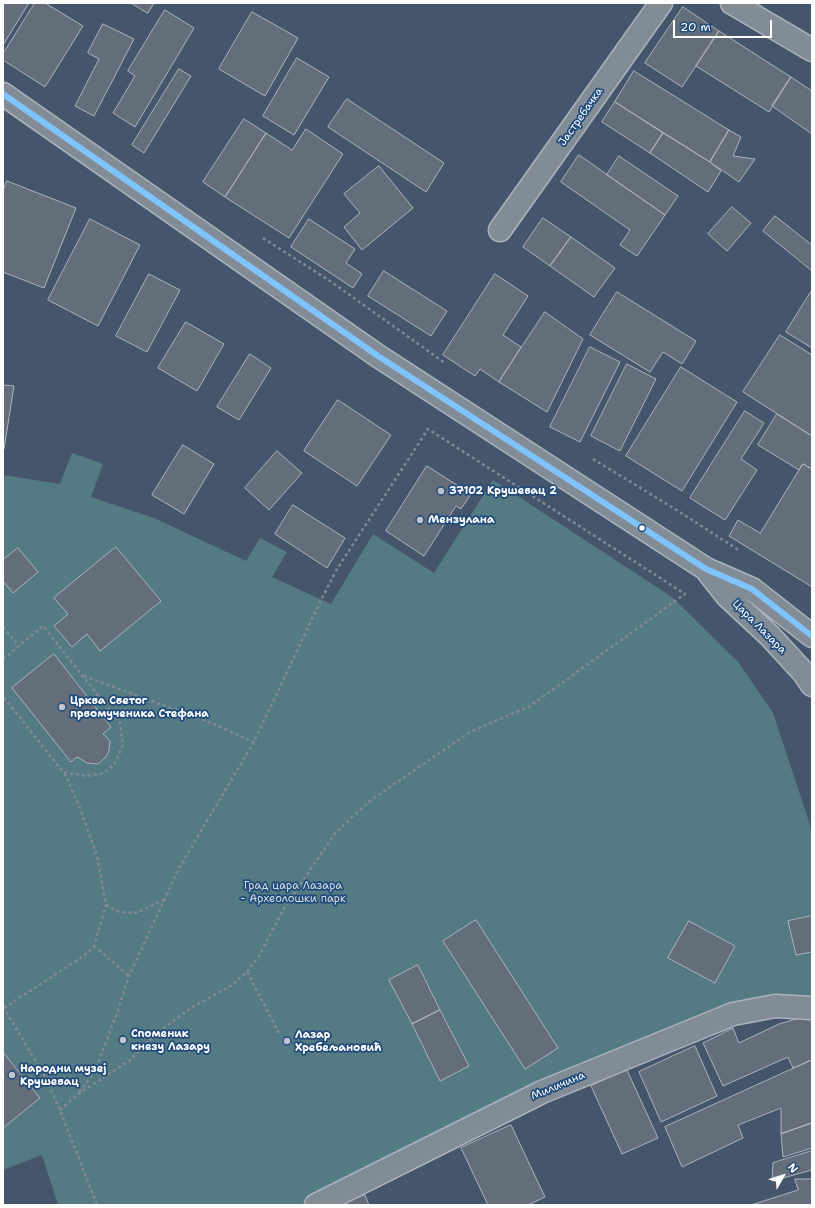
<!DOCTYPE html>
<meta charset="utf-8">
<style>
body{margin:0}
#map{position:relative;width:815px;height:1208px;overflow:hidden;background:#45566c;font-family:"Shantell Sans",sans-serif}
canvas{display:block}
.frame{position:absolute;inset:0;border:4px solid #fff;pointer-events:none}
.north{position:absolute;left:763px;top:1156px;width:40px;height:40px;-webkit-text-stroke:3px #1f4a7a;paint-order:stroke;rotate:51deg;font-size:11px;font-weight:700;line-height:16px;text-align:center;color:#fff}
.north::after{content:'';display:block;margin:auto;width:14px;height:18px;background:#fff;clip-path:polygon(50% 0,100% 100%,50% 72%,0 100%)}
.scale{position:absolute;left:673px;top:20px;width:99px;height:18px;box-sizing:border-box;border:2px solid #fff;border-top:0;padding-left:5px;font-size:12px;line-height:14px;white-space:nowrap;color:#fff;-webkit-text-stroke:3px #1f4a7a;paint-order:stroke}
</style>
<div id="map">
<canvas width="815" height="1208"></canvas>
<div class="frame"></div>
<div class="north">N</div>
<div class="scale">20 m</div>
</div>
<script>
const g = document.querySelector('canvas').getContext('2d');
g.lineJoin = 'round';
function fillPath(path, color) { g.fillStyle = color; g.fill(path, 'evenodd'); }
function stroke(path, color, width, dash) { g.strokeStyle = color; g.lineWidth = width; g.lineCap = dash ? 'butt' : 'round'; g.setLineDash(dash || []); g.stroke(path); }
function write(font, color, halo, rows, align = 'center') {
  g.font = font + ' "Shantell Sans",sans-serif'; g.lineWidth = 3.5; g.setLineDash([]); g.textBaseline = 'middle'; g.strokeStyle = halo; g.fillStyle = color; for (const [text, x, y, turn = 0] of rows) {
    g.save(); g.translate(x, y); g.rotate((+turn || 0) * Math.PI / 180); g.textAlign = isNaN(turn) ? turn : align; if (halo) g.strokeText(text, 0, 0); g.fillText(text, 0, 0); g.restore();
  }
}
const green = new Path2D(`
 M72,453L103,464L91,497L154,518L246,561L260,538L287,552L272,577L331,604L373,534L434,573L493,480L672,597L739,663L773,713L812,831V1008L733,1014L316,1205H58L42,1155L3,1170V475L60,484Z`);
const building = new Path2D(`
 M3,3H29L3,45Z
 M35,3H45L83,26L45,87L3,60V54Z
 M131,3H154L148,13Z
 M683,7L719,31L682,87L645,63Z
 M165,10L194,28L135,127L113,113L135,76L128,71Z
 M252,12L298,38L265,96L219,69Z
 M103,24L134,39L94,116L75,106L99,59L88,53Z
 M719,31L791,77L769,112L696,66Z
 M297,58L329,77L294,135L263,116Z
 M179,69L191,76L144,153L132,145Z
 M634,71L729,130L710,162L615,102Z
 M791,77L812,91V134L772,106Z
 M347,99L444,163L426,192L328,127Z
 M615,102L663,133L650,153L602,122Z
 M244,119L266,133L225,197L203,182Z
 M306,129L343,154L289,238L225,197L266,133L292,150Z
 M729,130L741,137L733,156L755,159L739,182L710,162Z
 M663,133L710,162L721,171L708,192L650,153Z
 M579,155L665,215L637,256L620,245L630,230L561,182Z
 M619,156L678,196L665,215L607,175Z
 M379,166L413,208L362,250L344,227L360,213L344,194Z
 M7,181L76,208L44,288L3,272V191Z
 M732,207L751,223L727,251L708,234Z
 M775,216L812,245V271L763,231Z
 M543,218L571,237L550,266L523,247Z
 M90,219L140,245L98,326L48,300Z
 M309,219L355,249L346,263L362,274L353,288L291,247Z
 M571,237L615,268L594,297L550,266Z
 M384,271L447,311L431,336L368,296Z
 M149,274L180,290L147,352L116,336Z
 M495,274L528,296L503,335L521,347L499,382L480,369L475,376L443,355Z
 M812,290V348L786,332Z
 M617,292L696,341L682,364L663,352L650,372L590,335Z
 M545,312L583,339L547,412L499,382Z
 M186,322L224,344L197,391L158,368Z
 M780,335L812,355V436L743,392Z
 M590,347L620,362L580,442L550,427Z
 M250,354L271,368L239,420L217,407Z
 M627,364L656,379L620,451L591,436Z
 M681,367L737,402L682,491L626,456Z
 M3,385L14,386L4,449L3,448Z
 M338,400L391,435L357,486L304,451Z
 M745,411L764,423L741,459L757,470L725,520L690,498Z
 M777,414L812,436V469L803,464L799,470L758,445Z
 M183,445L214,464L184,514L152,495Z
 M277,451L302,473L269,510L245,488Z
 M803,464L812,469V587L729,536L738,520L760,533Z
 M427,466L471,494L461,509L456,506L424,556L386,531Z
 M293,505L345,538L327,568L275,534Z
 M116,547L161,601L100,651L87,634L72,647L54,626L68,614L54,598Z
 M18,548L38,572L13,593L3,581V560Z
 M54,654L111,727L103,734L110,741L109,751L106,757L98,764L87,763L77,757L71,762L12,688Z
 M812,916V952L796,955L788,921Z
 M476,920L558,1048L525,1069L443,941Z
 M689,921L735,946L715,983L668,958Z
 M418,965L440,1010L412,1024L389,980Z
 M440,1010L469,1066L440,1081L412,1024Z
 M812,1015V1060L793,1068L788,1057L723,1086L703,1043L733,1028L739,1043L779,1024Z
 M695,1046L717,1096L661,1122L639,1072Z
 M3,1052L40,1098L3,1128Z
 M812,1060V1123L781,1134V1108L738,1125L743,1138L682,1167L665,1127Z
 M627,1070L658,1138L622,1154L591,1086Z
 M812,1123V1148L783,1157L781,1134Z
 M511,1125L545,1197L528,1205H488L461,1148Z
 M812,1151V1170L772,1181L773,1163Z
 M795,1179H812V1205H751L798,1190Z
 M365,1195L369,1205H347L346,1203Z`);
const path = new Path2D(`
 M263,238L330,281L445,363
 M593,459L675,509L740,551
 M3,627L19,646
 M3,659L43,626L120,723L123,745L114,765L104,773L86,776L63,772L3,696
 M84,676L214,724L254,742
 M106,905L119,912L136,913L164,900
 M94,946L129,976
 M247,972L279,1033
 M3,1007L45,1076L60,1110L97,1205
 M4,1008L85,955L94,946L106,905L97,856L80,808L64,772
 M60,1110L78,1094L129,1061L157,1033L191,1008L232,985L247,972L259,956L283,910L336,832L371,800L470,732L530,706L685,594L428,429L337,569L320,602L254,742L179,868L129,976L116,1016L95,1071L78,1094`);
const pedestrian = new Path2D(`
 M316,1205L542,1092L733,1014L775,1006L812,1008`);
const minor = new Path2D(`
 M732,3L812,50
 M500,230L661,3`);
const secondary = new Path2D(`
 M3,94L378,356L706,569L752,589L812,636
 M708,572L727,596L770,636L803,672L812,685`);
const bus1 = new Path2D(`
 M3,94L378,356L706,569L752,589L812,636`);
const markers = [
 [441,491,4,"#bec4cc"],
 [420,520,4,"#bec4cc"],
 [642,528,3.5,"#fff"],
 [62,707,4,"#bec4cc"],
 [123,1040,4,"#bec4cc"],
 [287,1041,4,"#bec4cc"],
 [12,1075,4,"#bec4cc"]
];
const streetNames = [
 ["Јастребачка",581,117,-55],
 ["Цара Лазара",759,627,45],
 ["Миличина",558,1086,-23]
];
const poiNames = [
 ["37102 Крушевац 2",449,491],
 ["Мензулана",428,520],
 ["Црква Светог",70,701],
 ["првомученика Стефана",70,714],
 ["Споменик",131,1034],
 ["кнезу Лазару",131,1047],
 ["Лазар",295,1035],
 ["Хребељановић",295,1048],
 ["Народни музеј",20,1069],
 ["Крушевац",20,1082]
];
const parkNames = [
 ["Град цара Лазара",293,886],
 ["- Археолошки парк",293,899]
];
fillPath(green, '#547a83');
fillPath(building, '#646e7b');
stroke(building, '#abb3bd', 1);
stroke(pedestrian, '#abb3bd', 25);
stroke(minor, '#abb3bd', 25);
stroke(secondary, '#abb3bd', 25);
stroke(path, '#808a96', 2.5, [3, 3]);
stroke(pedestrian, '#828c96', 22);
stroke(minor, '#828c96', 22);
stroke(secondary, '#828c96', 22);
stroke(bus1, '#80c4ff', 6);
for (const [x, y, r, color] of markers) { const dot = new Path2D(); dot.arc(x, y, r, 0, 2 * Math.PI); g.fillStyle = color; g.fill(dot); stroke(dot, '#1f4a7a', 1.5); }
write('11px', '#fff', '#1f4a7a', streetNames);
write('bold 11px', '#fff', '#1f4a7a', poiNames, 'left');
write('11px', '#d5dfe1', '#1f4a7a', parkNames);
</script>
